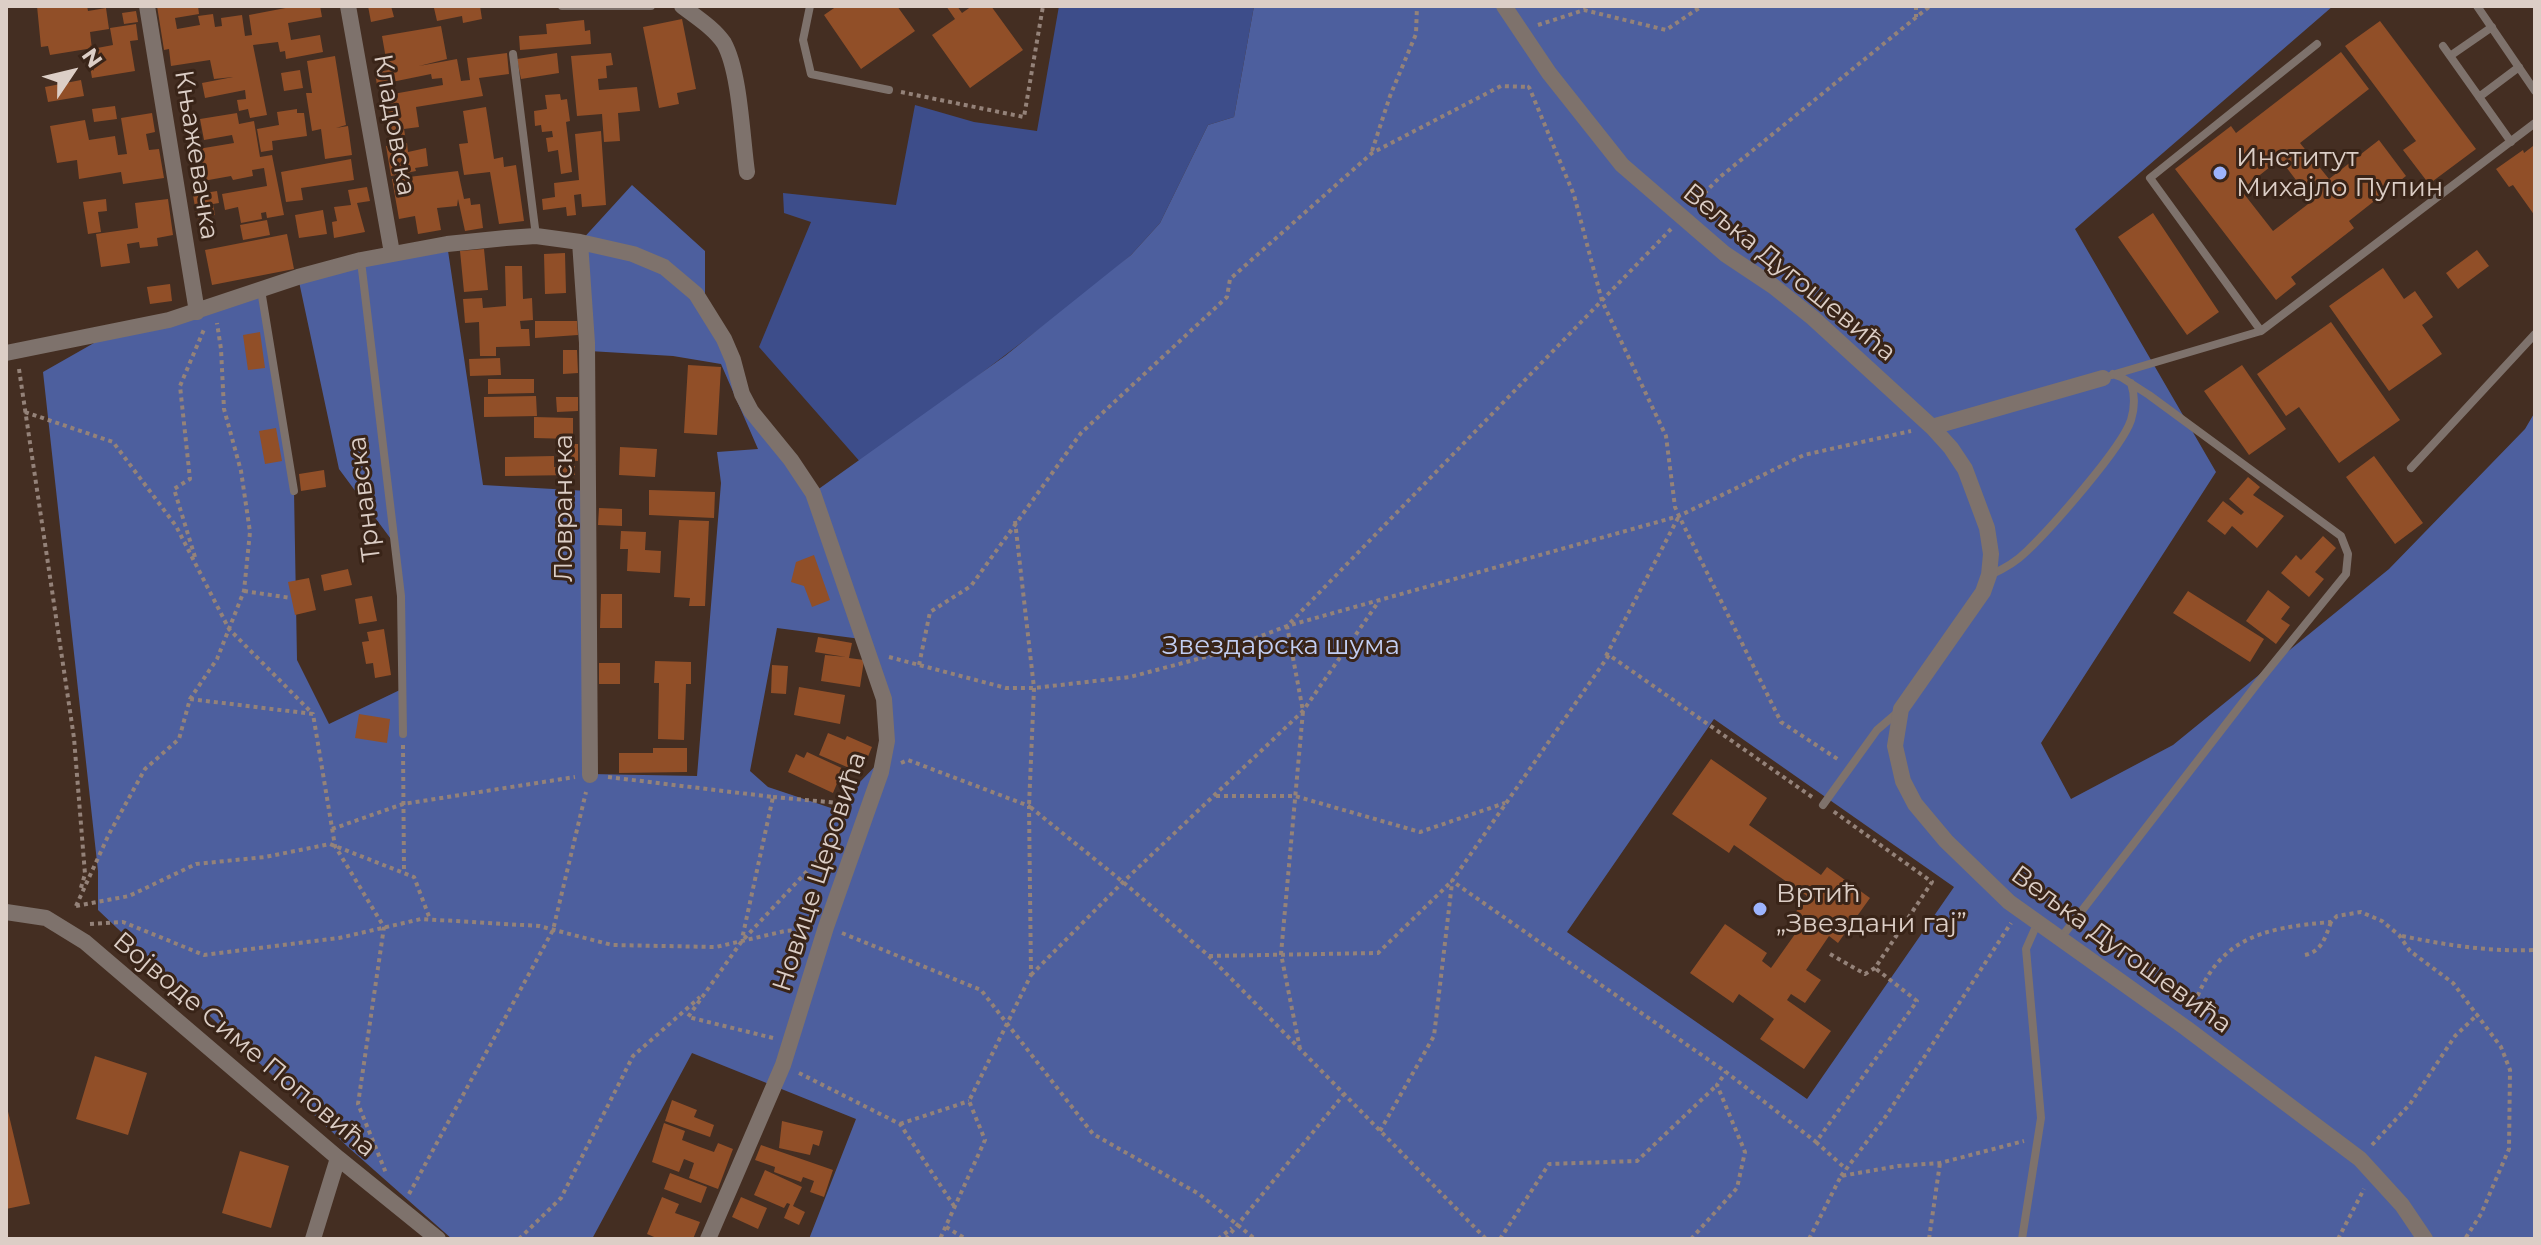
<!DOCTYPE html>
<meta charset="utf-8">
<style>
body{margin:0}
#map{position:relative;width:2541px;height:1245px;overflow:hidden;background:#442e22;font-family:Montserrat,sans-serif}
canvas{display:block}
.frame{position:absolute;inset:0;border:8px solid #dccec6;pointer-events:none}
.north{position:absolute;left:32px;top:32px;width:80px;height:80px;-webkit-text-stroke:6px #392418;paint-order:stroke;rotate:55deg;font-size:22px;font-weight:700;line-height:32px;text-align:center;color:#dccec6}
.north::after{content:'';display:block;margin:auto;width:28px;height:36px;background:#dccec6;clip-path:polygon(50% 0,100% 100%,50% 72%,0 100%)}
</style>
<div id="map">
<canvas width="2541" height="1245"></canvas>
<div class="frame"></div>
<div class="north">N</div>
</div>
<script>
const g = document.querySelector('canvas').getContext('2d');
g.lineJoin = 'round';
function fillPath(path, color) { g.fillStyle = color; g.fill(path, 'evenodd'); }
function stroke(path, color, width, dash) { g.strokeStyle = color; g.lineWidth = width; g.lineCap = dash ? 'butt' : 'round'; g.setLineDash(dash || []); g.stroke(path); }
function write(font, color, halo, rows, align = 'center') {
  g.font = font + ' Montserrat,sans-serif'; g.lineWidth = 6; g.setLineDash([]); g.textBaseline = 'middle'; g.strokeStyle = halo; g.fillStyle = color; for (const [text, x, y, turn = 0] of rows) {
    g.save(); g.translate(x, y); g.rotate((+turn || 0) * Math.PI / 180); g.textAlign = isNaN(turn) ? turn : align; if (halo) g.strokeText(text, 0, 0); g.fillText(text, 0, 0); g.restore();
  }
}
const green = new Path2D(`
 M1059,6H1254L1234,117L1208,125L1160,223L1131,255L1092,289L862,464L759,347L811,222L784,213L783,193L896,205L915,105L974,122L1037,131Z`);
const forest = new Path2D(`
 M1254,6H2333L2075,229L2216,472L2041,743L2071,799L2173,745L2389,569L2525,429L2535,412V1239H809L856,1119L692,1053L592,1239H452L348,1147L98,910V871L43,372L108,335L261,290L294,491L297,660L329,724L404,688L399,550L339,469L298,277L447,244L483,485L588,491L580,242L632,185L705,251V306L748,406L813,493L1005,356L1131,255L1160,223L1208,125L1234,117ZM589,351L673,356L721,364L758,449L717,452L721,483L697,776L590,774ZM777,628L861,639L887,741L884,757L834,809L768,787L750,771ZM1714,719L1954,887L1807,1099L1567,932Z`);
const building = new Path2D(`
 M37,6H87L88,11L106,8L109,29L90,32L92,49L113,45L110,28L136,24L138,40L130,41L135,71L92,78L87,49L50,55L48,46L41,47Z
 M157,6H198L199,14L175,18L177,29L200,25L198,16L213,14L215,27L222,26L221,18L242,15L245,36L252,35L249,15L296,6H320L322,17L288,23L291,40L320,35L323,52L286,59L285,51L280,52L278,42L253,45L267,115L250,118L248,109L239,111L237,100L246,99L245,90L205,98L202,83L233,77L214,79L210,60L171,66L169,49L164,50Z
 M368,6H391L394,17L371,22Z
 M442,6H480L482,19L463,23L462,16L437,21L434,8Z
 M837,6H897L915,31L861,69L824,15Z
 M946,6H957L962,13L972,6H991L1023,50L970,88L932,35L955,19Z
 M136,11L138,22L124,24L122,13Z
 M682,19L696,89L677,93L679,104L659,108L643,27Z
 M584,20L585,31L590,30L591,44L520,50L519,36L547,34L546,24Z
 M2380,21L2476,149L2429,184L2403,150L2416,141L2345,46Z
 M441,26L447,59L419,66L457,59L461,81L470,80L467,58L507,53L509,74L479,78L483,96L416,107L419,127L404,129L405,135L389,138L382,96L443,85L442,78L432,79L431,74L377,85L375,73L388,70L382,36Z
 M2341,52L2369,89L2300,143L2329,179L2379,140L2406,176L2349,221L2354,228L2291,277L2296,284L2276,300L2175,169L2231,126L2236,133ZM2280,159L2312,201L2273,231L2241,190Z
 M557,53L559,73L521,79L517,59Z
 M611,53L613,65L606,66L607,78L598,79L599,90L637,87L640,111L618,113L620,141L604,142L602,114L577,116L571,56Z
 M335,56L346,125L336,128L348,126L352,155L325,159L321,129L312,131L306,93H312L307,61Z
 M300,70L303,88L284,91L281,73Z
 M81,80L84,96L48,102L45,87Z
 M560,94L561,100L567,99L570,121L566,122L572,172L561,174L558,150L548,152L546,138L553,137L552,131L542,132L541,125L535,126L534,111L547,109L545,95Z
 M115,106L117,119L94,122L92,109Z
 M486,107L494,159L503,157L504,167L516,165L524,221L499,224L490,172L464,175L459,144L468,143L463,111Z
 M297,109V113H304L307,136L272,141L273,150L261,152L257,129L279,125L277,112Z
 M152,113L155,132L146,134L149,150L159,149L164,178L123,184L121,172L79,179L77,160L57,163L50,126L85,120L89,140L115,136L118,155L127,154L121,118Z
 M237,113L239,124L254,121L260,157L272,155L284,215L267,218L266,212L261,213L262,219L241,223L238,207L225,210L222,194L267,186L264,168L252,170L253,176L233,180L231,176L203,181L198,149L234,143L232,135L204,140L200,119Z
 M601,131L606,205L582,207L581,194L574,195L576,215L567,216L566,207L543,210L542,199L555,197L554,183L579,180L575,134Z
 M407,143L408,152L426,148L428,166L415,168L416,171L391,176L386,146Z
 M2533,146L2535,149V216L2513,185L2509,187L2496,169L2523,150L2524,153Z
 M351,159L354,180L301,188L303,200L286,202L281,172Z
 M458,171L464,199L470,198L471,205L480,204L483,228L465,231L458,199L457,206L437,208L441,230L418,234L415,216L399,219L392,179Z
 M367,187L370,201L357,203L365,232L334,238L332,222L337,221L334,207L351,205L348,190Z
 M217,191L219,203L213,204L215,215L197,219L193,195Z
 M106,199L107,211L98,212L101,232L88,234L83,202Z
 M168,199L173,235L157,238L158,246L140,248L139,242L127,244L130,263L101,267L96,234L138,228L135,203Z
 M323,210L327,234L299,238L295,215Z
 M2153,213L2219,312L2187,335L2118,237Z
 M267,220L270,235L243,240L240,225Z
 M287,234L294,269L212,285L205,250Z
 M484,249L488,290L464,292L460,251Z
 M2477,250L2489,266L2458,289L2446,273Z
 M565,253L566,293L545,294L544,254Z
 M505,266H522L523,299L532,298L533,320L520,321L521,329H529L530,346L496,347V356H480L479,322L465,323L463,299L482,298L483,308L506,306Z
 M2383,268L2404,299L2415,291L2433,317L2422,325L2442,354L2389,391L2329,306Z
 M170,284L172,301L150,304L147,287Z
 M535,321H577L578,335L535,338Z
 M2331,322L2400,420L2339,463L2299,407L2286,416L2257,374Z
 M260,332L265,368L248,370L243,335Z
 M563,350H577L578,373L563,374Z
 M500,358L501,375L470,376L469,359Z
 M688,365L721,367L717,435L684,433Z
 M2242,365L2286,429L2249,455L2204,391Z
 M488,379H534V393L488,394Z
 M536,396L537,416L484,417V397Z
 M556,397H578V411L557,412Z
 M534,417L573,418V439L534,438Z
 M276,428L282,461L265,464L259,431Z
 M567,444H578V461L567,460Z
 M620,447L657,449L655,477L619,475Z
 M554,456V467L575,466V475L505,476V457Z
 M2374,456L2423,523L2395,544L2346,477Z
 M324,470L326,487L301,491L299,474Z
 M2248,477L2260,487L2253,495L2284,516L2257,548L2232,526L2225,535L2207,521L2223,501L2241,515L2244,512L2229,499Z
 M649,490L715,492L714,518L649,515Z
 M599,508L622,509V526L598,525Z
 M679,520L709,521L705,606H689L690,598L674,597Z
 M621,531L646,532L645,550L661,551L660,573L627,571L628,549H620Z
 M2323,536L2336,548L2315,572L2324,579L2309,597L2281,573L2296,555L2301,560Z
 M814,555L830,600L812,607L804,586L791,582L796,562Z
 M348,569L352,585L324,591L321,575Z
 M309,578L316,610L295,615L288,582Z
 M2268,590L2290,607L2281,619L2290,625L2276,644L2246,621Z
 M2188,591L2264,639L2250,662L2173,613Z
 M601,594H622V628H600Z
 M372,596L377,621L359,624L355,599Z
 M384,629L391,675L375,678L373,663L366,664L362,642L369,641L367,632Z
 M818,637L852,643L849,658L864,660L860,687L821,681L825,655L846,657L815,652Z
 M655,661L691,662V684H686L684,740L658,739L659,683H654Z
 M599,663H620V684H599Z
 M772,665L788,666L786,694L771,693Z
 M799,687L845,695L840,724L794,715Z
 M359,714L390,719L387,743L355,738Z
 M828,733L845,740L847,736L872,747L861,773L819,755Z
 M653,748H687V772L619,773V753H653Z
 M807,752L848,771L842,783L838,781L833,793L788,772L796,754L804,758Z
 M1711,759L1767,798L1749,825L1821,875L1827,867L1870,898L1838,943L1829,936L1806,970L1821,980L1805,1003L1791,994L1787,1000L1831,1031L1804,1069L1760,1039L1774,1019L1739,994L1733,1003L1690,973L1725,924L1767,953L1762,961L1771,968L1805,920L1795,913L1807,896L1734,845L1729,853L1672,814Z
 M95,1056L147,1073L128,1135L76,1119Z
 M672,1100L697,1110L694,1117L714,1125L710,1137L665,1121Z
 M6,1103L30,1204L6,1209Z
 M782,1121L823,1131L819,1146L813,1144L810,1155L779,1148Z
 M664,1123L685,1131L682,1140L700,1147L714,1152L718,1143L733,1149L718,1189L689,1178L694,1163L684,1159L679,1172L652,1162Z
 M761,1145L833,1170L824,1197L810,1192L814,1181L803,1177L801,1182L774,1172L775,1167L755,1160Z
 M240,1151L289,1166L271,1228L222,1213Z
 M765,1170L802,1187L793,1206L805,1212L799,1225L784,1218L790,1204L787,1203L784,1208L754,1195Z
 M670,1173L707,1187L701,1203L664,1189Z
 M662,1197L679,1204L675,1213L700,1222L693,1239H659L647,1234Z
 M741,1197L767,1208L758,1229L732,1217Z`);
const path = new Path2D(`
 M1916,6V17
 M1538,25L1584,10L1666,30L1702,6
 M1530,86L1529,87L1574,195L1602,301L1666,436L1675,507L1679,516L1781,722L1839,760
 M901,92L1024,117L1043,6
 M1372,151L1390,96L1416,34L1417,6
 M1693,205L1720,177L1930,6
 M19,369L74,738L85,874L80,891
 M25,412L113,442L176,526L229,629L311,712
 M1015,521L1034,688L1029,806L1123,882L1209,956L1486,1239
 M195,557L174,489L190,479L180,386L205,327
 M244,591L291,598
 M1606,656L1679,516
 M889,657L1006,688H1034L1130,677L1209,656L1287,626L1679,516L1804,455L1911,431
 M919,665L930,612L971,586L1081,433L1227,297L1230,279L1372,153L1501,86L1529,87
 M190,699L313,714L335,846L384,927L358,1104L386,1173
 M403,745L404,873
 M901,763L908,760L1029,806L1031,975L969,1101L985,1140L940,1239
 M608,777L773,797L742,939
 M1216,796H1295L1420,832L1505,803
 M773,797L850,804
 M1812,797L1609,655L1452,881L1726,1072L1816,1142L1917,1001L1875,968
 M332,829L403,804L575,777
 M76,906L109,834L145,769L179,739L190,699L217,659L244,591L250,532L241,471L224,409L221,349L217,323
 M76,906L129,896L196,864L265,857L330,844L414,877L430,919
 M90,924L123,922L204,955L339,938L421,919L539,926L612,945L716,947L785,931L807,929
 M842,933L981,990L1093,1134L1199,1194L1255,1239
 M2402,936C2446,945 2490,952 2535,950
 M1830,954L1865,974L1875,968L1932,882L1833,811
 M2305,955C2322,951 2325,938 2331,922
 M1209,956L1378,953L1452,881
 M1031,975L1123,882L1303,711L1379,601
 M2192,1011C2216,938 2261,928 2331,922L2337,916L2361,912L2382,921L2399,935L2410,951L2453,983L2501,1047L2510,1070L2509,1149L2481,1214L2465,1239
 M773,1038L688,1017L742,941L836,840
 M1300,1049L1281,954L1303,711L1287,626L1671,229
 M799,1073L900,1124L954,1206
 M900,1124L969,1101
 M1380,1131L1434,1036L1452,883
 M1816,1142L1846,1169
 M2372,1145L2410,1104L2455,1036L2478,1014
 M1841,1176L1886,1116L2011,923
 M409,1194L553,930L586,792
 M946,1227L966,1239
 M519,1239L561,1198L633,1056L700,997
 M1218,1239L1232,1228
 M1226,1239L1344,1094
 M1500,1239L1549,1164L1637,1161L1717,1085
 M1691,1239L1737,1188L1745,1152L1717,1085L1726,1072
 M1809,1239L1841,1176L1898,1166L1940,1163L2024,1141
 M1929,1239L1940,1163
 M2338,1239L2364,1189`);
const lane = new Path2D(`
 M562,6H651
 M810,6L803,40L811,74L889,90
 M2477,6L2535,91
 M2317,44L2150,178L2261,331L2535,123
 M2443,46L2511,142
 M513,54L536,236
 M2450,56L2492,27
 M2479,97L2519,67
 M361,261L401,596L403,734
 M261,290L294,491
 M2112,375L2261,331
 M2411,468L2535,334
 M1990,575C2004,569 2016,562 2027,551C2051,528 2122,448 2131,420C2135,407 2135,395 2131,383
 M1823,805L1877,730L1898,712
 M2060,939L2260,680L2346,574L2348,554L2341,536L2149,395L2121,377L2113,374
 M2022,1239L2041,1118L2026,949L2037,924`);
const street = new Path2D(`
 M147,6L197,312
 M348,6L392,253
 M682,6C696,17 714,28 724,43C740,72 742,137 747,172
 M1504,6L1549,73L1622,165L1725,254L1773,286L1813,318L1932,427L1951,448L1965,469L1987,528L1991,554L1989,575L1983,592L1901,709L1895,746L1903,781L1915,804L1946,841L2009,902L2186,1028L2360,1159L2402,1205L2425,1239
 M580,242L587,343L590,775
 M6,353L169,320L298,277L361,260L447,244L506,238L536,236L580,242L633,254L664,267L696,294L724,339L733,360L742,394L751,411L791,460L813,493L884,699L887,741L881,772L826,927L783,1065L708,1239
 M1932,427L2103,378
 M6,912L46,918L85,942L338,1158L438,1239
 M313,1239L338,1158`);
const markers = [
 [2220,173,8,"#9db4fd"],
 [1760,909,8,"#9db4fd"]
];
const streetNames = [
 ["Кладовска",394,125,80],
 ["Књажевачка",196,155,81],
 ["Вељка Дугошевића",1789,273,39],
 ["Трнавска",365,499,-97],
 ["Ловранска",564,508,-90],
 ["Новице Церовића",820,872,-72],
 ["Вељка Дугошевића",2121,950,36],
 ["Војводе Симе Поповића",244,1045,40]
];
const poiNames = [
 ["Институт",2236,158],
 ["Михајло Пупин",2236,188],
 ["Вртић",1776,894],
 ["„Звездани гај”",1776,924]
];
const parkNames = [
 ["Звездарска шума",1281,646]
];
fillPath(green, '#3d4d8a');
fillPath(forest, '#4d5f9e');
fillPath(building, '#914f28');
stroke(path, '#948279', 4, [4, 4]);
stroke(lane, '#7e726c', 8);
stroke(street, '#7e726c', 16);
for (const [x, y, r, color] of markers) { const dot = new Path2D(); dot.arc(x, y, r, 0, 2 * Math.PI); g.fillStyle = color; g.fill(dot); stroke(dot, '#392418', 3); }
write('26px', '#dccec6', '#392418', streetNames);
write('26px', '#dccec6', '#392418', poiNames, 'left');
write('26px', '#c2cef3', '#392418', parkNames);
</script>
